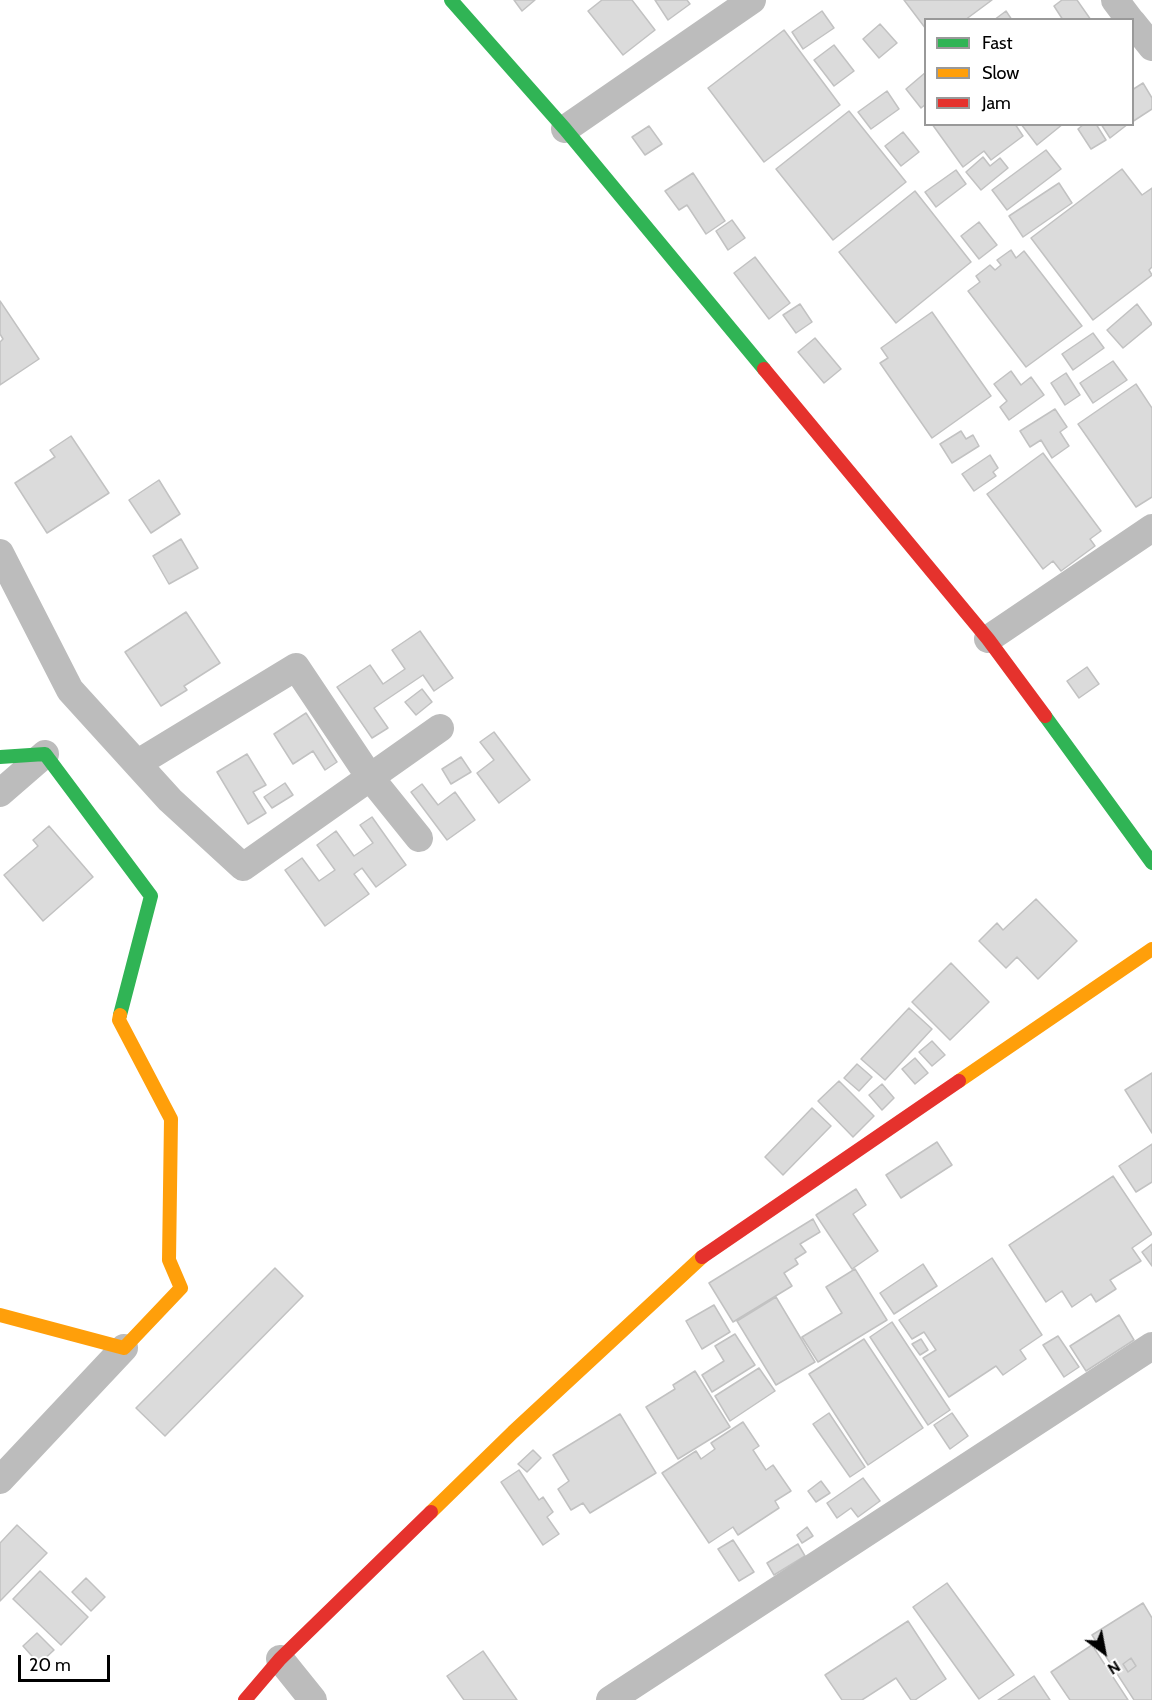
<!DOCTYPE html>
<style>
body{margin:0}
#map{position:relative;width:1152px;height:1700px;overflow:hidden;background:#fff;font-family:Cabin,sans-serif}
canvas{display:block}
.legend{position:absolute;left:924px;top:18px;width:210px;height:108px;box-sizing:border-box;background:#fff;border:2px solid #999;margin:0;padding:8px 10px;list-style:none;font-size:18px;color:#000}
.legend li{display:flex;align-items:center;gap:12px;height:30px}
.legend b{width:30px;border:2px solid #999}
.north{position:absolute;left:1074px;top:1622px;width:60px;height:60px;-webkit-text-stroke:4px #fff;paint-order:stroke;rotate:148deg;font-size:16px;font-weight:700;line-height:24px;text-align:center;color:#000}
.north::after{content:'';display:block;margin:auto;width:21px;height:27px;background:#000;clip-path:polygon(50% 0,100% 100%,50% 72%,0 100%)}
.scale{position:absolute;left:18px;top:1655px;width:92px;height:27px;box-sizing:border-box;border:3px solid #000;border-top:0;padding-left:8px;font-size:18px;line-height:21px;white-space:nowrap;color:#000;-webkit-text-stroke:4px #fff;paint-order:stroke}
</style>
<div id="map">
<canvas width="1152" height="1700"></canvas>
<ul class="legend">
<li><b style="height:8px;background:#30b455"></b>Fast</li>
<li><b style="height:8px;background:#ff9f0a"></b>Slow</li>
<li><b style="height:8px;background:#e5322d"></b>Jam</li>
</ul>
<div class="north">N</div>
<div class="scale">20 m</div>
</div>
<script>
const g = document.querySelector('canvas').getContext('2d');
g.lineJoin = 'round';
function fillPath(path, color) { g.fillStyle = color; g.fill(path, 'evenodd'); }
function stroke(path, color, width, dash) { g.strokeStyle = color; g.lineWidth = width; g.lineCap = dash ? 'butt' : 'round'; g.setLineDash(dash || []); g.stroke(path); }
const building = new Path2D(`
 M514,0H535L522,11Z
 M602,0H632L655,30L623,55L588,11Z
 M655,0H687L690,4L668,20Z
 M904,0H992L965,20H926V29Z
 M1062,0H1077L1091,20H1063L1054,6Z
 M822,11L834,28L803,49L792,32Z
 M1006,11L1012,20H994Z
 M880,24L897,43L879,58L863,39Z
 M784,30L840,105L764,162L708,88Z
 M834,45L854,71L834,86L814,60Z
 M926,72V104L921,108L906,89Z
 M1143,83L1152,98V109L1132,122V90Z
 M887,91L899,109L871,129L858,112Z
 M849,111L906,182L833,240L776,169Z
 M932,124H1015L1023,136L991,160L984,151L963,167Z
 M1021,124H1063L1037,145Z
 M1084,124H1096L1106,140L1091,149L1078,129Z
 M1101,124H1128L1110,138Z
 M649,126L662,144L645,155L632,137Z
 M903,132L919,152L901,166L885,146Z
 M1046,150L1061,169L1007,210L992,190Z
 M983,157L990,166L1000,158L1008,168L981,190L966,172Z
 M1122,169L1142,195L1152,188V267L1149,270L1152,275L1093,320L1031,238Z
 M956,170L966,184L936,207L925,192Z
 M693,173L725,221L706,234L687,205L679,210L665,191Z
 M1059,183L1072,203L1023,237L1009,216Z
 M915,191L971,262L896,323L839,252Z
 M732,220L745,238L728,250L716,231Z
 M979,222L997,245L979,259L961,236Z
 M1011,250L1016,258L1024,251L1082,326L1026,367L968,291L980,282L976,276L990,265L995,270L1001,265L997,260Z
 M755,257L790,303L769,319L734,273Z
 M0,301L39,359L0,385V342L3,339L0,334Z
 M800,304L812,322L796,333L783,315Z
 M1137,304L1152,324L1123,348L1107,330Z
 M932,312L991,396L932,438L880,363L888,358L881,348Z
 M1093,333L1104,348L1073,370L1062,354Z
 M815,338L841,369L824,383L798,352Z
 M1113,361L1127,380L1093,403L1080,383Z
 M1011,371L1021,385L1031,377L1044,395L1009,420L1000,407L1007,401L994,384Z
 M1066,373L1080,395L1065,405L1051,383Z
 M1136,384L1152,408V497L1136,507L1078,424Z
 M1055,409L1067,427L1060,432L1069,446L1052,458L1041,440L1030,447L1020,431Z
 M961,431L966,439L973,435L979,446L952,463L940,444Z
 M71,436L109,493L47,533L15,483L55,457L50,450Z
 M1043,453L1101,531L1090,539L1095,546L1061,571L1053,561L1043,569L987,494Z
 M990,455L998,468L993,472L996,476L974,491L962,474Z
 M159,480L180,514L151,533L129,500Z
 M181,539L198,568L169,584L153,556Z
 M186,612L220,663L184,686L187,690L161,706L125,652Z
 M420,631L453,678L434,691L423,675L374,708L388,728L372,738L337,687L370,665L383,684L405,669L392,650Z
 M1087,667L1099,684L1079,698L1067,681Z
 M422,689L432,702L416,715L405,702Z
 M306,713L337,762L325,770L313,751L293,764L274,734Z
 M494,732L530,780L499,803L477,773L494,760L480,742Z
 M247,754L266,785L253,792L266,813L248,824L217,772Z
 M461,757L471,772L451,784L442,769Z
 M285,783L293,795L272,808L264,797Z
 M422,784L438,805L455,792L475,820L447,840L411,792Z
 M372,817L406,865L376,887L362,868L354,874L369,894L325,926L285,870L302,858L319,881L335,870L317,845L336,831L354,856L373,843L360,825Z
 M49,826L93,877L43,921L4,875L38,846L33,840Z
 M1036,899L1077,941L1038,979L1017,957L1006,968L979,941L997,923L1003,930Z
 M951,963L989,1002L950,1040L912,1002Z
 M909,1008L932,1029L885,1080L861,1059Z
 M932,1041L945,1055L932,1066L919,1052Z
 M915,1058L928,1073L915,1084L902,1069Z
 M857,1064L872,1077L859,1091L844,1078Z
 M1152,1073V1133L1125,1090Z
 M839,1081L874,1116L853,1137L818,1101Z
 M882,1084L894,1098L882,1110L869,1095Z
 M812,1108L831,1126L783,1175L765,1157Z
 M937,1142L952,1165L901,1198L886,1175Z
 M1152,1144V1182L1136,1192L1119,1166Z
 M1113,1176L1152,1234L1132,1248L1141,1261L1110,1280L1116,1289L1096,1302L1091,1294L1072,1307L1062,1291L1046,1302L1009,1245Z
 M856,1189L866,1205L853,1214L878,1251L852,1269L816,1215Z
 M813,1219L820,1232L800,1244L806,1252L795,1259L798,1264L784,1273L792,1286L733,1322L709,1283Z
 M1152,1244V1266L1142,1252Z
 M992,1258L1042,1335L1020,1350L1026,1359L1003,1375L996,1366L949,1397L923,1358L936,1350L924,1332L912,1339L899,1320Z
 M923,1264L937,1286L894,1314L880,1293Z
 M275,1268L303,1296L165,1436L136,1408Z
 M855,1269L887,1320L818,1362L802,1337L842,1313L826,1287Z
 M776,1297L815,1362L776,1385L737,1321Z
 M714,1305L730,1332L702,1349L686,1321Z
 M1119,1315L1134,1340L1086,1371L1070,1346Z
 M892,1322L950,1410L928,1425L870,1337Z
 M735,1334L755,1365L712,1392L702,1375L724,1361L715,1346Z
 M1058,1336L1079,1367L1064,1377L1043,1345Z
 M864,1339L923,1428L868,1465L809,1374Z
 M921,1339L928,1350L920,1355L912,1344Z
 M759,1368L775,1391L730,1421L715,1396Z
 M695,1371L730,1427L678,1459L646,1407L675,1389L673,1385Z
 M829,1413L865,1467L850,1477L813,1424Z
 M952,1413L968,1436L950,1449L934,1425Z
 M620,1414L656,1473L590,1513L583,1503L571,1510L558,1489L569,1481L553,1455Z
 M743,1422L759,1446L753,1450L766,1470L773,1465L791,1491L775,1501L779,1508L738,1535L733,1527L709,1543L662,1473L696,1451L701,1459L715,1449L711,1443Z
 M533,1450L541,1458L527,1472L518,1464Z
 M519,1470L539,1500L543,1497L553,1512L547,1517L559,1534L543,1545L501,1482Z
 M863,1478L880,1501L858,1517L851,1508L837,1518L827,1503Z
 M821,1481L830,1493L816,1502L808,1491Z
 M17,1525L47,1553L0,1601V1543Z
 M807,1527L813,1536L802,1543L797,1535Z
 M733,1540L754,1572L739,1581L718,1549Z
 M798,1544L805,1556L774,1575L767,1563Z
 M40,1571L88,1617L61,1645L13,1599Z
 M86,1578L105,1597L91,1611L72,1592Z
 M947,1583L1014,1675L979,1699L913,1607Z
 M1143,1603L1152,1618V1700H1134L1092,1635ZM1131,1658L1136,1666L1128,1672L1123,1664Z
 M908,1621L946,1679L915,1700H911L896,1678L862,1700H842L825,1675Z
 M37,1633L54,1650L39,1664L23,1646Z
 M1092,1645L1128,1700H1070L1051,1672Z
 M483,1651L517,1700H464L447,1676Z
 M1131,1658L1136,1666L1128,1672L1123,1664Z
 M1034,1676L1050,1700H998Z`);
const street = new Path2D(`
 M1115,0L1130,20
 M1132,22L1152,47
 M565,129L752,0
 M0,553L70,690L170,800L243,867L440,728
 M988,639L1152,528
 M138,763L296,667L369,776L419,838
 M0,793L45,754
 M0,1480L124,1348
 M280,1659L313,1700
 M610,1700L1152,1346`);
const fast = new Path2D(`
 M451,0L565,129L764,369
 M1045,716L1152,863
 M0,757L45,754L151,896L120,1015`);
const slow = new Path2D(`
 M959,1081L1152,949
 M0,1315L124,1348L181,1288L169,1260L171,1119L119,1020L120,1015
 M431,1512L513,1432L702,1257`);
const jam = new Path2D(`
 M764,369L988,639L1045,716
 M702,1257L959,1081
 M245,1700L280,1659L431,1512`);
fillPath(building, '#dbdbdb');
stroke(building, '#c2c2c2', 1.5);
stroke(street, '#bcbcbc', 28);
stroke(fast, '#30b455', 14);
stroke(slow, '#ff9f0a', 14);
stroke(jam, '#e5322d', 14);
</script>
